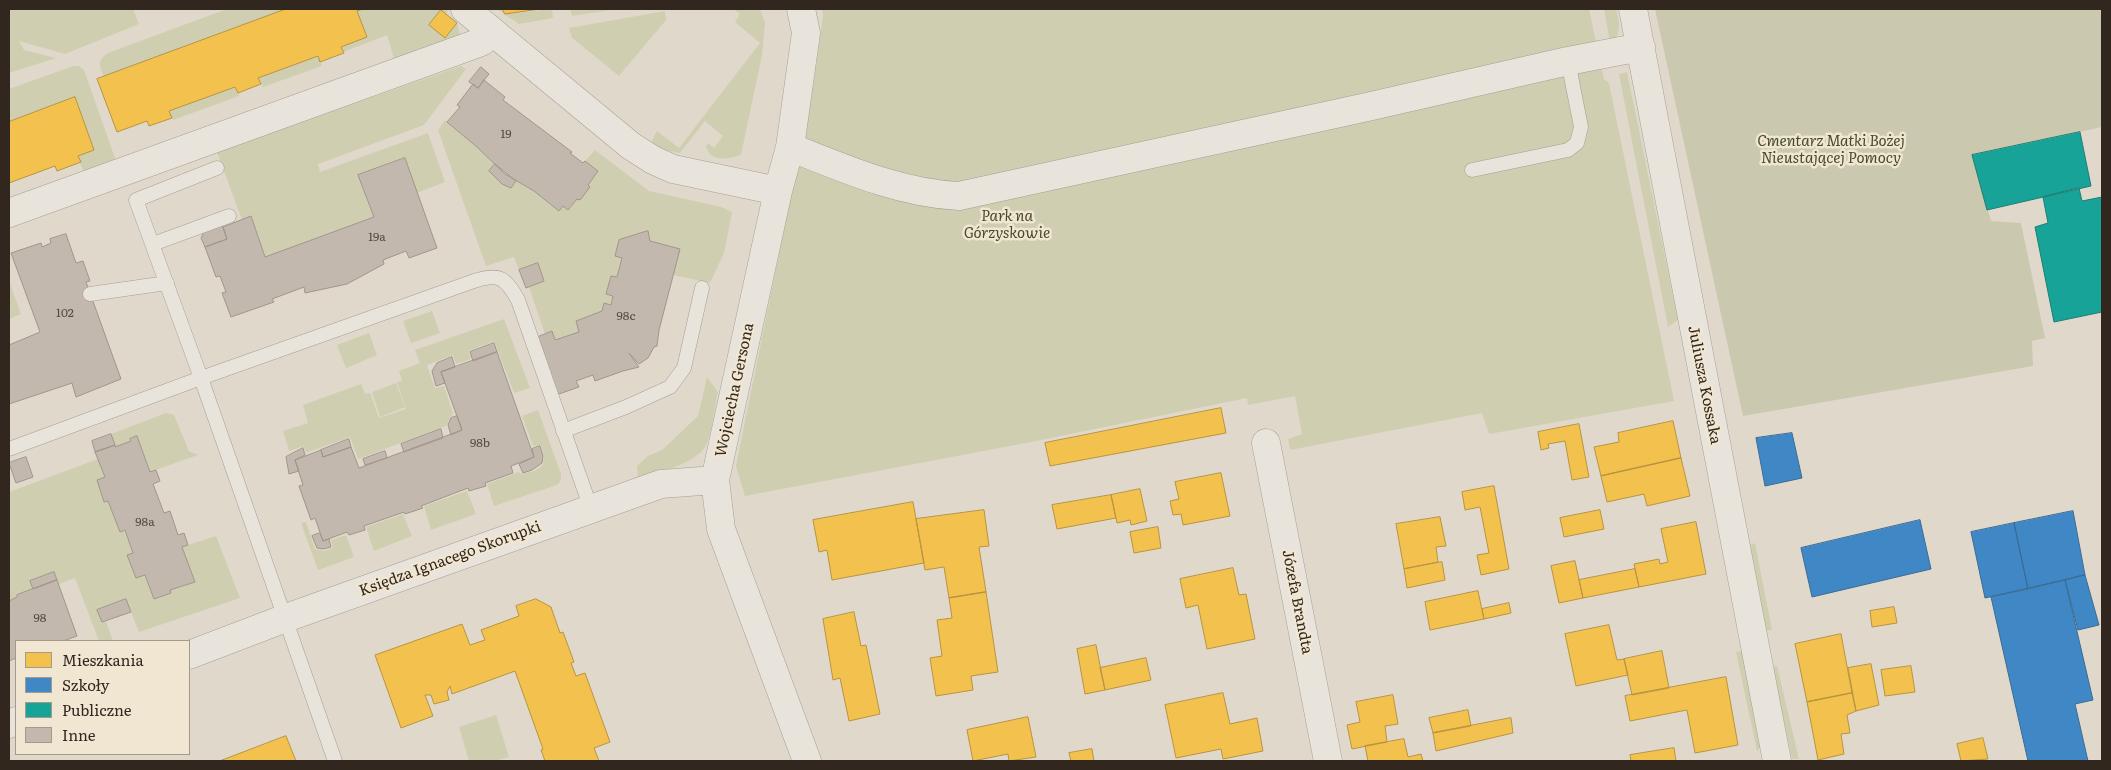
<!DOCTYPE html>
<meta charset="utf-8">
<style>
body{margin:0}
#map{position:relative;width:2111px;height:770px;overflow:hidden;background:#e0d9cb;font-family:Literata,serif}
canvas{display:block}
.frame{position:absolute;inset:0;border:10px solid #32271f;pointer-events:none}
.legend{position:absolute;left:15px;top:640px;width:175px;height:115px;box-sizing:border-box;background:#f1e6d2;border:1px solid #a59a8a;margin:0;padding:6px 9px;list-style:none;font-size:15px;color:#32271f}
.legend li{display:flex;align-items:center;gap:10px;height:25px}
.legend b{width:25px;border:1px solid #a59a8a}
</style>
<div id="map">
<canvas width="2111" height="770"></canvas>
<div class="frame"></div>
<ul class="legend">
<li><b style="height:14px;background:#f2c14e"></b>Mieszkania</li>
<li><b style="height:14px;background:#3f88c5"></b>Szkoły</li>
<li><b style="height:14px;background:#17a398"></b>Publiczne</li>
<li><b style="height:14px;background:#c3b8ad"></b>Inne</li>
</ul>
</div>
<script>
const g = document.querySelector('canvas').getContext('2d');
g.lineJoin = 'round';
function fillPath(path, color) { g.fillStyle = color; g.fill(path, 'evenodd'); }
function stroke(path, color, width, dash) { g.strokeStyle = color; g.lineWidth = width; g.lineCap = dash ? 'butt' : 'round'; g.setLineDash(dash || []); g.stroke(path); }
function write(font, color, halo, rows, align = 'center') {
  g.font = font + ' Literata,serif'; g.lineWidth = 5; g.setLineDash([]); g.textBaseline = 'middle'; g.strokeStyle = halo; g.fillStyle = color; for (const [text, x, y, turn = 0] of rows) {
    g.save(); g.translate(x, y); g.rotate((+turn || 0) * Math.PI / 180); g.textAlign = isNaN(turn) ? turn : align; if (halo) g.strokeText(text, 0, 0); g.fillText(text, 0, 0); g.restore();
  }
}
const green = new Path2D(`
 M9,9H133L139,24L65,54L19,41L24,50L56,58L9,73Z
 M227,9H286L104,77C99,66 97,60 108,53Z
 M363,9H446L448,11L446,14L440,10L429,25L445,37L457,23L460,34L458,38L395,62L387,35L343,52L341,47L367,37L357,11Z
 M497,9H503L506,14L552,9L553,18L519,24Z
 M570,9H618L572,16Z
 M733,9H760L765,23L762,55L741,155C729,159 711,163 706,147L708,143L714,148L723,136L705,121L680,153L658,149L653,145L652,140L657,131L679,148L760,43L735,22L740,14Z
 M822,9H1589L1604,79L1609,83L1674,401L1489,434L1482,413L1290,450L1288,439L1302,434L1295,396L1248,405L1247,398L1026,443L745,496L736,466L814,81L823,16Z
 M1604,9H1616C1619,21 1623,35 1610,43Z
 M665,11L666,20L619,76L576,41L572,38L569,28Z
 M318,56L322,66L263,87L258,78Z
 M73,66H79L84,70L116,161L84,174L78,156L94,150L75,98L9,122V89Z
 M461,66L466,69L424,125L318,164L320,172L428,133L445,182L417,193L405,158L359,175L374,217L265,257L251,217L242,220L217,152Z
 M1627,72L1678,320L1668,327L1619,74Z
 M235,87L239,96L173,120L169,111Z
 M445,120L477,147L495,164L489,171L502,184L511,188L516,181L534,191L559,211L563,206L569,210L577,199L580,200L588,185L598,171L585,161L595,150L649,191L721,207L732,212L724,253L710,283L673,275L622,258L617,277L611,276L606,294L613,296L611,305L604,303L602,311L576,321L579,332L555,340L552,332L545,334L529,287L544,281L538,263L519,270L514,257L486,266L438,130Z
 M9,281L21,314L9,319Z
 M432,311L440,333L411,343L403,321Z
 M504,319L530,388L514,393L494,341L468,351L471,359L456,364L453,355L427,365L435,388L444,386L453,413L446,426L358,459L350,437L306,453L304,446L289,451L283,431L308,423L303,405L361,384L365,394L370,393L379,418L406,409L397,382L402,381L399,371L420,363L415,350Z
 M369,333L377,355L346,368L337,345Z
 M707,377L718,392C714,409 713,429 706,445C697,464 657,472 638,479L637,466L648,456L662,450L698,416Z
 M396,383L405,407L380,417L372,392Z
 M538,410L561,474V480L557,485L494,506L487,484L519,472L522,474L535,471L543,465L544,456L541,445L533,446L522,416Z
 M166,413L174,415L189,451L198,455L150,472L137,437L130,439L131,441L115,447L111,434Z
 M98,459L105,477L97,480L104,502L108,501L120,532L125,530L133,553L128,555L136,578L145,575L154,599L170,593V590L195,582L182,547L216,536L240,598L139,632L126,599L98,610L102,622L106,621L113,641H99L75,578L59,584L53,573L30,581L33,589L17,595V597L9,601V492Z
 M467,491L476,514L431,530L424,506Z
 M403,514L412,536L374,551L366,527Z
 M306,522L315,549L323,551L333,548L331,540L346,535L354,557L318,570L301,523Z
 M1755,543L1772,630L1766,631L1750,545Z
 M1745,651L1764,743L1757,751L1736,652Z
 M1777,666L1799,759H1792L1772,667Z
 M496,715L509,757L495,761H469L459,727Z`);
const cemetery = new Path2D(`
 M1655,9H2102V127L1972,155L1991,221L2021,223L2045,338L2032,341L2033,366L1743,416Z`);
const homes = new Path2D(`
 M286,9H363L357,11L367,37L341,47L344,53L320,62L318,56L258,78L261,84L238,93L235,87L169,111L172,118L149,126L147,121L117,132L97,79Z
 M503,9H540L505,14Z
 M441,10L457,23L445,38L429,25Z
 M75,97L94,150L78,156L81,162L57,171L55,166L9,183V122Z
 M1221,408L1226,433L1050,466L1045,443Z
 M1673,421L1681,458L1601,476L1594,447L1619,442L1618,433Z
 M1579,424L1589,477L1572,480L1565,441L1548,444L1549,448L1541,450L1538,432Z
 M1681,458L1690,496L1647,506L1644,494L1607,502L1601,476Z
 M1221,473L1230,516L1183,525L1181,514L1173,515L1170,501L1179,499L1175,482Z
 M1494,486L1509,569L1481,575L1477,555L1489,553L1480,507L1465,510L1462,492Z
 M1140,489L1147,521L1131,525L1130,520L1117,523L1111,495Z
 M1111,495L1116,518L1057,529L1052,505Z
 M913,502L924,563L832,580L827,550L819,552L813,520Z
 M984,510L989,546L979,547L986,592L949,598L944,567L925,570L916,519Z
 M1600,510L1604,529L1564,537L1560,518Z
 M1440,517L1446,546L1436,547L1438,562L1404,569L1396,524Z
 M1696,522L1706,574L1639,587L1634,564L1659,559L1660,564L1668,562L1661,529Z
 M1158,527L1161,548L1134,553L1130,532Z
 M1575,561L1583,598L1559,603L1551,566Z
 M1442,562L1445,580L1407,588L1404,569Z
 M1233,568L1239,595L1246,594L1255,639L1207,649L1198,605L1186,608L1180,579Z
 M1635,569L1639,587L1583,598L1579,580Z
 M1478,591L1484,619L1430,630L1425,602Z
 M986,592L998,672L971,676L973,690L936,696L930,658L942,656L937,620L952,618L949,598Z
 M536,599L551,607L560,633L563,632L574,662L571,663L576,676L585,673L610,742L594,748L599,761H545L541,750L543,749L515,671L452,694L450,686L447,692L449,700L434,704L431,695H425L433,716L401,728L375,655L462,624L470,645L485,640L481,630L519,616L516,606Z
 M1509,603L1511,613L1484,619L1482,609Z
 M1894,607L1897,623L1872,627L1870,611Z
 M854,612L861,646L866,645L880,714L849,721L840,678L833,680L823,619Z
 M1609,625L1617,660L1624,659L1628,675L1576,686L1565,634Z
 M1841,634L1852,693L1807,702L1795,644Z
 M1096,645L1105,690L1085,694L1077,649Z
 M1662,651L1669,688L1632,695L1624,659Z
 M1146,658L1151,680L1105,690L1100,668Z
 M1871,664L1879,705L1856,711L1848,668Z
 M1911,666L1915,692L1885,696L1881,670Z
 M1726,677L1738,745L1695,753L1687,710L1630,721L1625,696Z
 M1223,693L1230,724L1257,718L1263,751L1223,759L1221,749L1176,758L1165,705Z
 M1852,693L1856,711L1847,715L1850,733L1841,734L1844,754L1818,760L1807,702Z
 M1393,695L1398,724L1385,726L1387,742L1352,749L1347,725L1360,722L1356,702Z
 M1468,710L1471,726L1433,733L1429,718Z
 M1028,717L1036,757L1009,761L1008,754L973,761L967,730Z
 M1511,718L1513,733L1436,751L1433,733Z
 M286,736L296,761H220Z
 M1983,738L1988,759L1961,761L1957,744Z
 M1404,739L1408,757L1421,754L1423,761H1368L1365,746Z
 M1674,748L1676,761H1631L1630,755Z
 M1092,749L1094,761H1071L1069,753Z`);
const schools = new Path2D(`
 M1792,433L1802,478L1765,486L1756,438Z
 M2073,511L2085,575L2028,589L2014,523Z
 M1920,520L1931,569L1812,597L1801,548Z
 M2014,523L2028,589L1985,598L1971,532Z
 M2085,575L2099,625L2078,630L2065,580Z
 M2065,580L2093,700L2075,704L2088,761H2028L1991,597Z`);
const public = new Path2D(`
 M2080,132L2091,186L1987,210L1972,155Z
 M2079,188L2082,201L2102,197V312L2054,322L2035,227L2048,223L2043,197Z`);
const building = new Path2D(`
 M481,67L489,74L478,88L469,82Z
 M484,80L505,97L503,100L572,152L570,153L583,163L585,161L598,171L588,185L590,187L580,200L577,199L568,210L563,206L559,211L534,191L505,174L477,147L447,122L460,107L457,105L473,84L478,88Z
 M405,158L437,248L409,258L406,251L383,260L384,264L347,284L305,293L304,287L272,299L274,302L231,317L222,293L226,292L220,276L216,277L205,247L227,239L223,227L251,216L265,257L374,217L358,175Z
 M495,164L516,181L511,188L502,184L489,171Z
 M222,225L227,239L205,247L201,238L204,232Z
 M648,231L650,241L680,249L659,330L657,346L654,347L648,358L639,364L629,353L639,367L623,371L595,381L593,375L576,381L579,387L553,396L532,339L552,331L555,340L579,332L576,321L602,311L604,303L611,305L613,296L606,294L611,276L617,277L622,258L615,256L619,240Z
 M66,234L76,263L83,261L90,281L86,282L121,379L76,397L72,383L9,404V345L40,332L11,253L41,243L42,247L51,243L50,239Z
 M538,263L544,281L526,288L519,270Z
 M494,343L497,352L473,361L470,352Z
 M497,352L534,457L511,466L513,473L485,483L486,486L469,491L468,488L421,506L423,508L405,514L404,512L364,526L365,530L349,535L347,532L323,541L315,518L311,520L300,489L299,486L303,485L295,460L321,450L323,457L351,447L359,468L462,430L441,372Z
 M452,357L455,367L441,372L445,383L436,386L432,371L437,363Z
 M457,416L462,430L451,435L448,425L451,418Z
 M441,429L443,438L404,452L401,444Z
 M111,434L115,445L95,452L92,441Z
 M137,436L150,472L156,470L160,481L153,484L164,513L170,511L178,535L184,533L188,545L182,547L195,582L170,590L171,593L154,599L145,575L136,578L127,555L133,553L125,530L120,532L108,501L104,502L97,480L105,477L95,452L115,445V447L131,441L130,439Z
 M349,439L351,447L323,457L321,450Z
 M540,446L543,456L542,463L532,470L523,473L519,464L534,457L532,449Z
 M303,448L305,455L295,460L299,471L289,474L286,457Z
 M385,451L387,458L365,465L363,459Z
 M26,457L33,477L16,483L9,463Z
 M320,533L323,541L329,539L331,547L323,549L317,548L312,536Z
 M54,572L57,580L33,589L30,581Z
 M57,580L77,636L63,641H16V658L9,661V601L17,597V595Z
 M126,599L131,612L102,622L97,610Z`);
const lane = new Path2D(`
 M1472,170L1568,150L1577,143L1581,127L1568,61
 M153,244L229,216
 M90,294L167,283
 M563,431L626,407L670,387L684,368L702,288
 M9,449L201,378L136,200L217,168
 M335,761L201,378L474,281C499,273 505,277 518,300L591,509`);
const street = new Path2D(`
 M465,9L631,146L653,160L673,169L778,191
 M801,9L806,33L790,147L778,191L715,480L721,529L807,761
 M1633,9L1777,761
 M790,147C845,169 900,193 959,196L1367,107L1568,61L1641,47
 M9,213L481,42L493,33
 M1266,443L1328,761
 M189,655L286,618L661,484L715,480
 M9,724L16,721`);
const numberNames = [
 ["19",506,134],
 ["19a",377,237],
 ["102",65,313],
 ["98c",626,316],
 ["98b",480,443],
 ["98a",145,522],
 ["98",40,618]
];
const parkNames = [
 ["Cmentarz Matki Bożej",1831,142],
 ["Nieustającej Pomocy",1831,159],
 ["Park na",1007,217],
 ["Górzyskowie",1007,234]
];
const streetNames = [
 ["Juliusza Kossaka",1704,385,79],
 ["Wojciecha Gersona",735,390,-78],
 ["Księdza Ignacego Skorupki",450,559,-20],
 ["Józefa Brandta",1297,602,79]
];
fillPath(green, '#cfceb0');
fillPath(cemetery, '#cac8ae');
fillPath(homes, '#f2c14e');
stroke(homes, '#b89340', 1);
fillPath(schools, '#3f88c5');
stroke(schools, '#3b6b93', 1);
fillPath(public, '#17a398');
stroke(public, '#1f7e74', 1);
fillPath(building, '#c3b8ad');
stroke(building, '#a0958b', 1);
stroke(lane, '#a59e95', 15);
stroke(street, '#a59e95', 29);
stroke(lane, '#e8e4dc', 14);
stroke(street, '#e8e4dc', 28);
write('12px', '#564b42', null, numberNames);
write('italic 15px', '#444c28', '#f1e6d2', parkNames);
write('15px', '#32271f', '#f1e6d2', streetNames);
</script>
